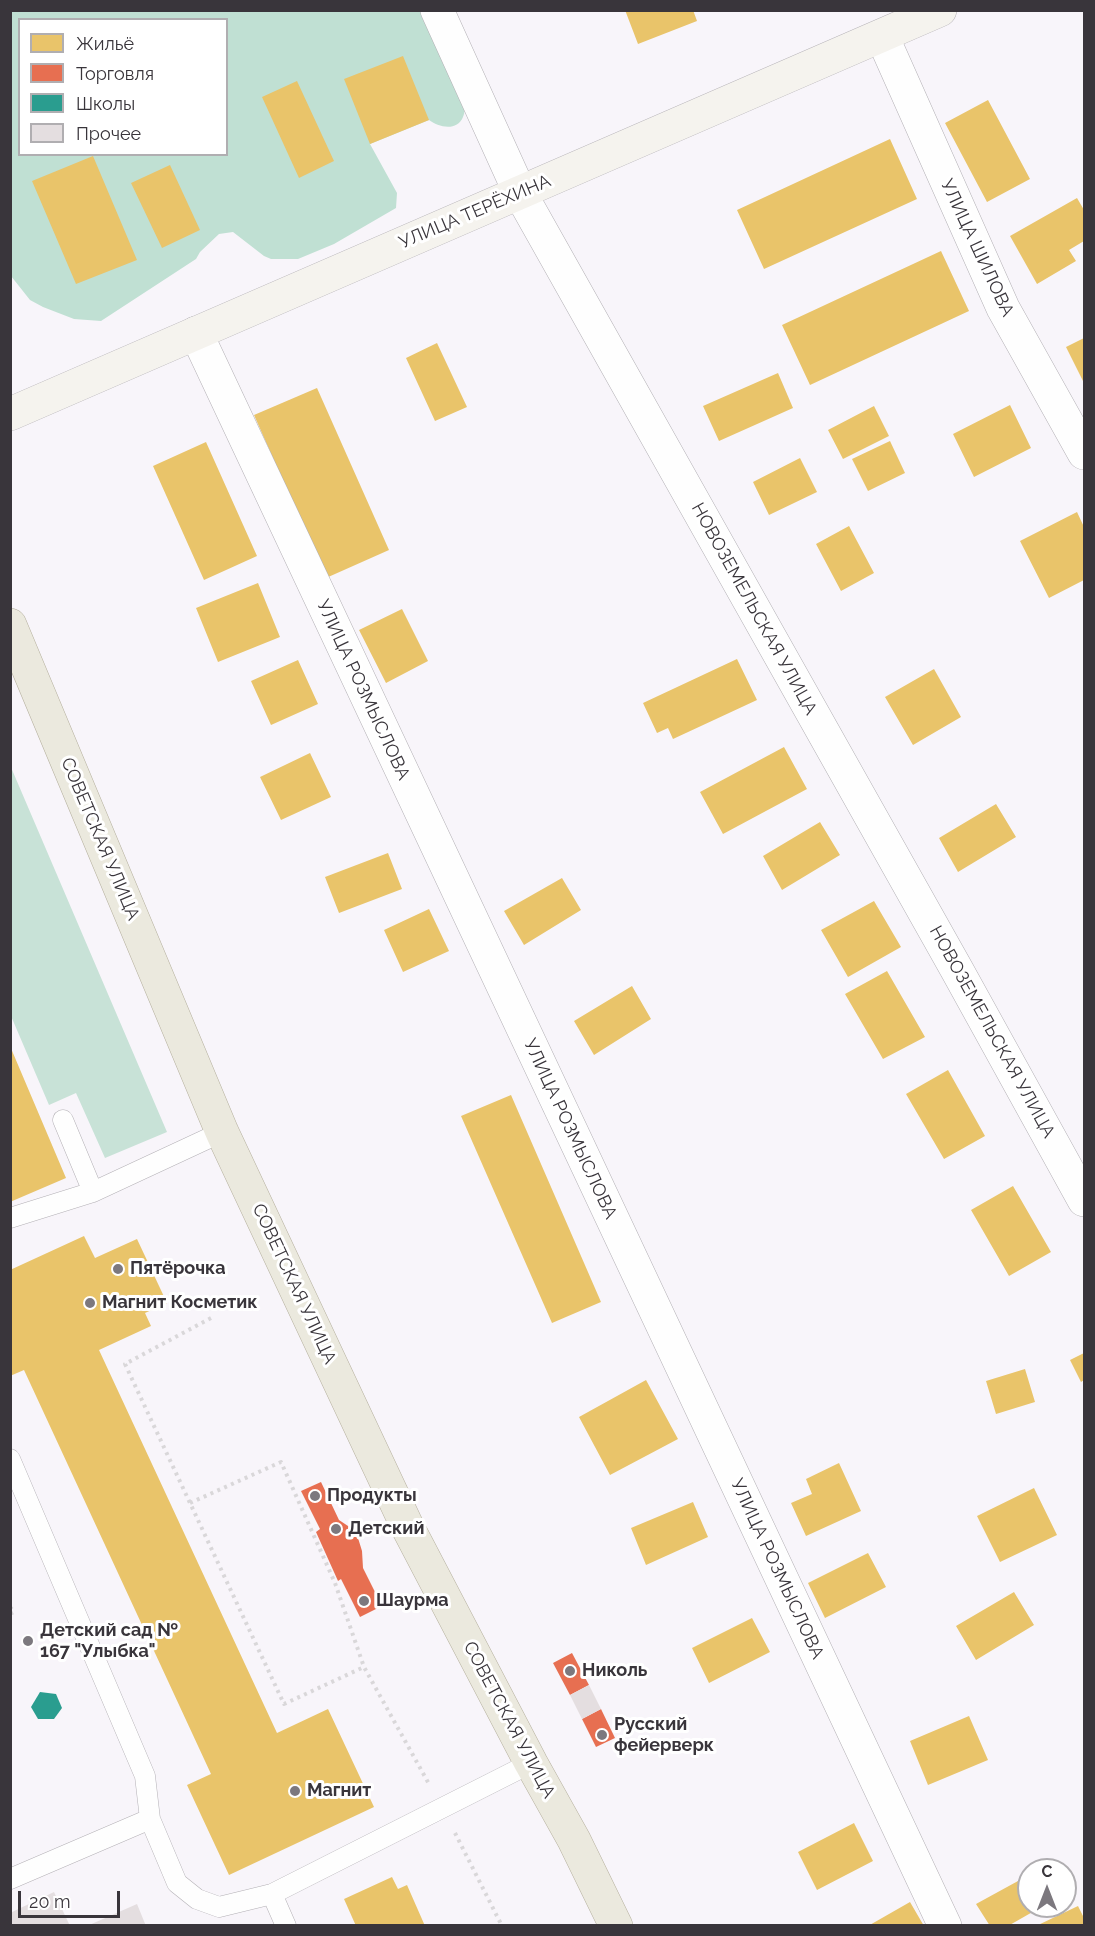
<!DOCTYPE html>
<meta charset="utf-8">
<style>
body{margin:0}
#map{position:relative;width:1095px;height:1936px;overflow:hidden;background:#f8f5fa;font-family:Raleway,sans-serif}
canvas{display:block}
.frame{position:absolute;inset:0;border:12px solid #39353b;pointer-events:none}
.legend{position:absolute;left:18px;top:18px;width:210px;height:138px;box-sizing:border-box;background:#fff;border:2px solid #b0aeb1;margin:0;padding:8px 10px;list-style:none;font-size:18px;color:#39353b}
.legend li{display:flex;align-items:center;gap:12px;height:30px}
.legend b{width:30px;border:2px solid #b0aeb1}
.north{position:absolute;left:1017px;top:1858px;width:60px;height:60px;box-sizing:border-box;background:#fff;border:2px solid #b0aeb1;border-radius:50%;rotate:0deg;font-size:16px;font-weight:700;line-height:24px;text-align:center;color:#39353b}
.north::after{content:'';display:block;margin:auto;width:21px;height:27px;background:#7c787e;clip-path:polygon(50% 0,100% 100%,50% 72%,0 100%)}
.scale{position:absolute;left:18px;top:1891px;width:102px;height:27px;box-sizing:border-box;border:3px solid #39353b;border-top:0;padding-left:8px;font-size:18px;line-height:21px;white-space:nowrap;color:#39353b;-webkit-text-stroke:4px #fff;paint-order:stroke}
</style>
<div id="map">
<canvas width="1095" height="1936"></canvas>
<div class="frame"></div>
<ul class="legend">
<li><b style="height:16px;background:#e9c46a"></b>Жильё</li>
<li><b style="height:16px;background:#e76f51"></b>Торговля</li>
<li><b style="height:16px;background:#2a9d8f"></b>Школы</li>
<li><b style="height:16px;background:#e4dee0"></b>Прочее</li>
</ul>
<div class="north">С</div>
<div class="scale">20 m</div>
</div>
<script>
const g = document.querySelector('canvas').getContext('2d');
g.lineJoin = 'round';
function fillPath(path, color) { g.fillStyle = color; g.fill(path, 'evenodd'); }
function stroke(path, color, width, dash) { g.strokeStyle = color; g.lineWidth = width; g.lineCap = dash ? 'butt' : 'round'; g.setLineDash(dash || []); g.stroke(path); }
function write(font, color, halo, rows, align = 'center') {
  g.font = font + ' Raleway,sans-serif'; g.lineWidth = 6; g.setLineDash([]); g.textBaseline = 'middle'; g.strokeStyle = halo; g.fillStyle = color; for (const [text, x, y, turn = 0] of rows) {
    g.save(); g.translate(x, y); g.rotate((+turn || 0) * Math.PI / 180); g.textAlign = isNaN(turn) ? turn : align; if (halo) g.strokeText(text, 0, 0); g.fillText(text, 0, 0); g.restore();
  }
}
const green = new Path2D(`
 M10,765L167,1132L105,1158L76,1093L49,1105L11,1016Z`);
const forest = new Path2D(`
 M11,11H424L465,101C465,106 465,113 463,117C457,132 438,127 429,120L370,144L397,193L396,208L334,244L298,259H271L264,256L233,232L219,234L200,252L196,259L101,321L74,319L43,307L30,300L11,276ZM20,20H226V154H20Z`);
const homes = new Path2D(`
 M625,10H693L697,21L638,44Z
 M403,56L429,120L370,144L344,79Z
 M297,81L334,161L299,178L262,97Z
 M988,100L1030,179L987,202L945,123Z
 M890,139L917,199L764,269L737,210Z
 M93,156L137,260L76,284L32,181Z
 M170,165L200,230L162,248L131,183Z
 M1077,198L1084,210V241L1069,250L1076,261L1037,284L1010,236Z
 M941,251L969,311L810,385L782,325Z
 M1084,338V383L1066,347Z
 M437,343L467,407L435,421L406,358Z
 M778,373L793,408L719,441L703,406Z
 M317,388L389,550L326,578L254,415Z
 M1010,405L1031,448L974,477L953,434Z
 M874,406L889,436L843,459L828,430Z
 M890,441L905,473L868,491L852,459Z
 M206,442L257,556L204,580L153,466Z
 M800,458L817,492L769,515L753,482Z
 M1077,512L1084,527V580L1049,598L1020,541Z
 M849,526L874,573L841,591L816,544Z
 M258,583L280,637L218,662L196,608Z
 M402,609L428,661L386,683L359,630Z
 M737,659L757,700L673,739L668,728L657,733L643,703Z
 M298,660L318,704L271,725L251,681Z
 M934,669L961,717L913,745L885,697Z
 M784,747L807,789L723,834L700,792Z
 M310,753L331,797L281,820L260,777Z
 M996,804L1016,837L958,872L939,838Z
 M820,822L840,855L782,890L763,856Z
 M388,853L402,889L339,913L325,877Z
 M562,878L581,910L524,945L504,911Z
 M874,901L901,947L848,977L821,930Z
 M429,909L449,951L403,972L384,930Z
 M887,971L925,1037L883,1059L845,994Z
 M632,986L651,1019L594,1055L574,1021Z
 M10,1046L66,1178L10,1202Z
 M948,1070L985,1136L944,1159L906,1094Z
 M511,1095L601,1302L552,1323L461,1116Z
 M1013,1186L1051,1252L1009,1276L971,1210Z
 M84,1236L95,1258L137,1239L167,1303L145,1313L151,1326L99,1350L277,1733L328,1709L374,1807L229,1875L187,1785L211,1774L24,1370L10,1376V1270Z
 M1084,1353V1380L1081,1382L1070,1360Z
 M1025,1369L1035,1402L996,1414L986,1381Z
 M646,1380L678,1439L610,1475L579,1417Z
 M839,1463L861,1511L806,1536L791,1503L812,1494L806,1479Z
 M1034,1488L1057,1535L1000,1562L977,1516Z
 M693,1502L708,1537L646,1565L631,1528Z
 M868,1553L886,1587L825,1618L808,1583Z
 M1014,1592L1034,1625L976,1660L956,1626Z
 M752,1618L770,1652L709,1683L692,1648Z
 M969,1716L988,1760L928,1785L910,1741Z
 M854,1823L873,1861L817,1890L798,1852Z
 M392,1877L398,1889L407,1885L425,1926H356L344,1899Z
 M1018,1881L1029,1898V1906H1034L1036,1910L1008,1926H990L976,1904Z
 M910,1902L924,1926H868Z
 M1078,1906L1084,1918V1926H1036Z`);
const shops = new Path2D(`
 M321,1482L339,1520L351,1528L358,1538L362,1551L363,1568L382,1606L360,1617L341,1579L338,1581L316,1532L320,1529L301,1491Z
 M572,1653L589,1685L570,1695L553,1663Z
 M601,1709L615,1738L596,1747L582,1719Z`);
const schools = new Path2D(`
 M40,1692L56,1694L62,1708L54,1719H38L31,1707Z`);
const building = new Path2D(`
 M589,1685L601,1709L582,1719L570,1695Z
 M54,1892L70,1926H10V1913Z
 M137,1904L146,1926H87Z`);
const path = new Path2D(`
 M211,1318L125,1364L284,1704L364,1667
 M190,1503L281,1462L335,1583L364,1667L429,1784
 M10,1607L14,1612L10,1614
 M455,1833L502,1926`);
const service = new Path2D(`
 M63,1120L93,1192
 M10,1218L93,1192L222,1132
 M10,1459L145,1776L150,1819L177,1883L197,1899L219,1907L272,1894L531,1763
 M10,1879L150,1819
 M272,1894L286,1926`);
const minor = new Path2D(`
 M437,10L520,193L957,970L1084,1200
 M882,36L1003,308L1084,453
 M196,333L945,1926`);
const secondary = new Path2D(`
 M10,414L940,10`);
const primary = new Path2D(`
 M10,625L222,1132L407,1526L531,1763L574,1840L616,1926`);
const markers = [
 [118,1269,6,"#7c787e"],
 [90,1303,6,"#7c787e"],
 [315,1496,6,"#7c787e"],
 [336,1529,6,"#7c787e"],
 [364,1601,6,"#7c787e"],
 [28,1641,6,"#7c787e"],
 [570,1671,6,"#7c787e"],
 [602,1735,6,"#7c787e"],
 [295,1791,6,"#7c787e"]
];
const streetNames = [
 ["УЛИЦА ТЕРЁХИНА",475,212,-23],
 ["УЛИЦА ШИЛОВА",977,248,65],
 ["НОВОЗЕМЕЛЬСКАЯ УЛИЦА",754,609,61],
 ["УЛИЦА РОЗМЫСЛОВА",363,690,65],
 ["СОВЕТСКАЯ УЛИЦА",100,839,67],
 ["НОВОЗЕМЕЛЬСКАЯ УЛИЦА",992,1032,61],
 ["УЛИЦА РОЗМЫСЛОВА",570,1129,65],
 ["СОВЕТСКАЯ УЛИЦА",294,1284,65],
 ["УЛИЦА РОЗМЫСЛОВА",777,1569,65],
 ["СОВЕТСКАЯ УЛИЦА",509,1720,62]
];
const poiNames = [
 ["Пятёрочка",130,1269],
 ["Магнит Косметик",102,1303],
 ["Продукты",327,1496],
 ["Детский",348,1529],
 ["Шаурма",376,1601],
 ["Детский сад №",40,1631],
 ["167 \"Улыбка\"",40,1652],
 ["Николь",582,1671],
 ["Русский",614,1725],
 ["фейерверк",614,1746],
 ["Магнит",307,1791]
];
fillPath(green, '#c8e2d7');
fillPath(forest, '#c0e0d3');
fillPath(homes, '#e9c46a');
fillPath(shops, '#e76f51');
fillPath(schools, '#2a9d8f');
fillPath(building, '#e4dee0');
stroke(service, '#b3b0b5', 21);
stroke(minor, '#b3b0b5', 34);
stroke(secondary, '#b3b0b5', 34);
stroke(primary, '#b5b09e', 34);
stroke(path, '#d9d7d9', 4, [3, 4.5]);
stroke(service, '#fefefe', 20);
stroke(minor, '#fefefe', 33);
stroke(secondary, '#f5f3ee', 33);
stroke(primary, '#ebe9de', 33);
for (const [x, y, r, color] of markers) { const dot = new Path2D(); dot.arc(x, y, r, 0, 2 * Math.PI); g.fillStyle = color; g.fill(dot); stroke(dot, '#fff', 2); }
write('18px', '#39353b', '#fff', streetNames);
write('bold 18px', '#39353b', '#fff', poiNames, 'left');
</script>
